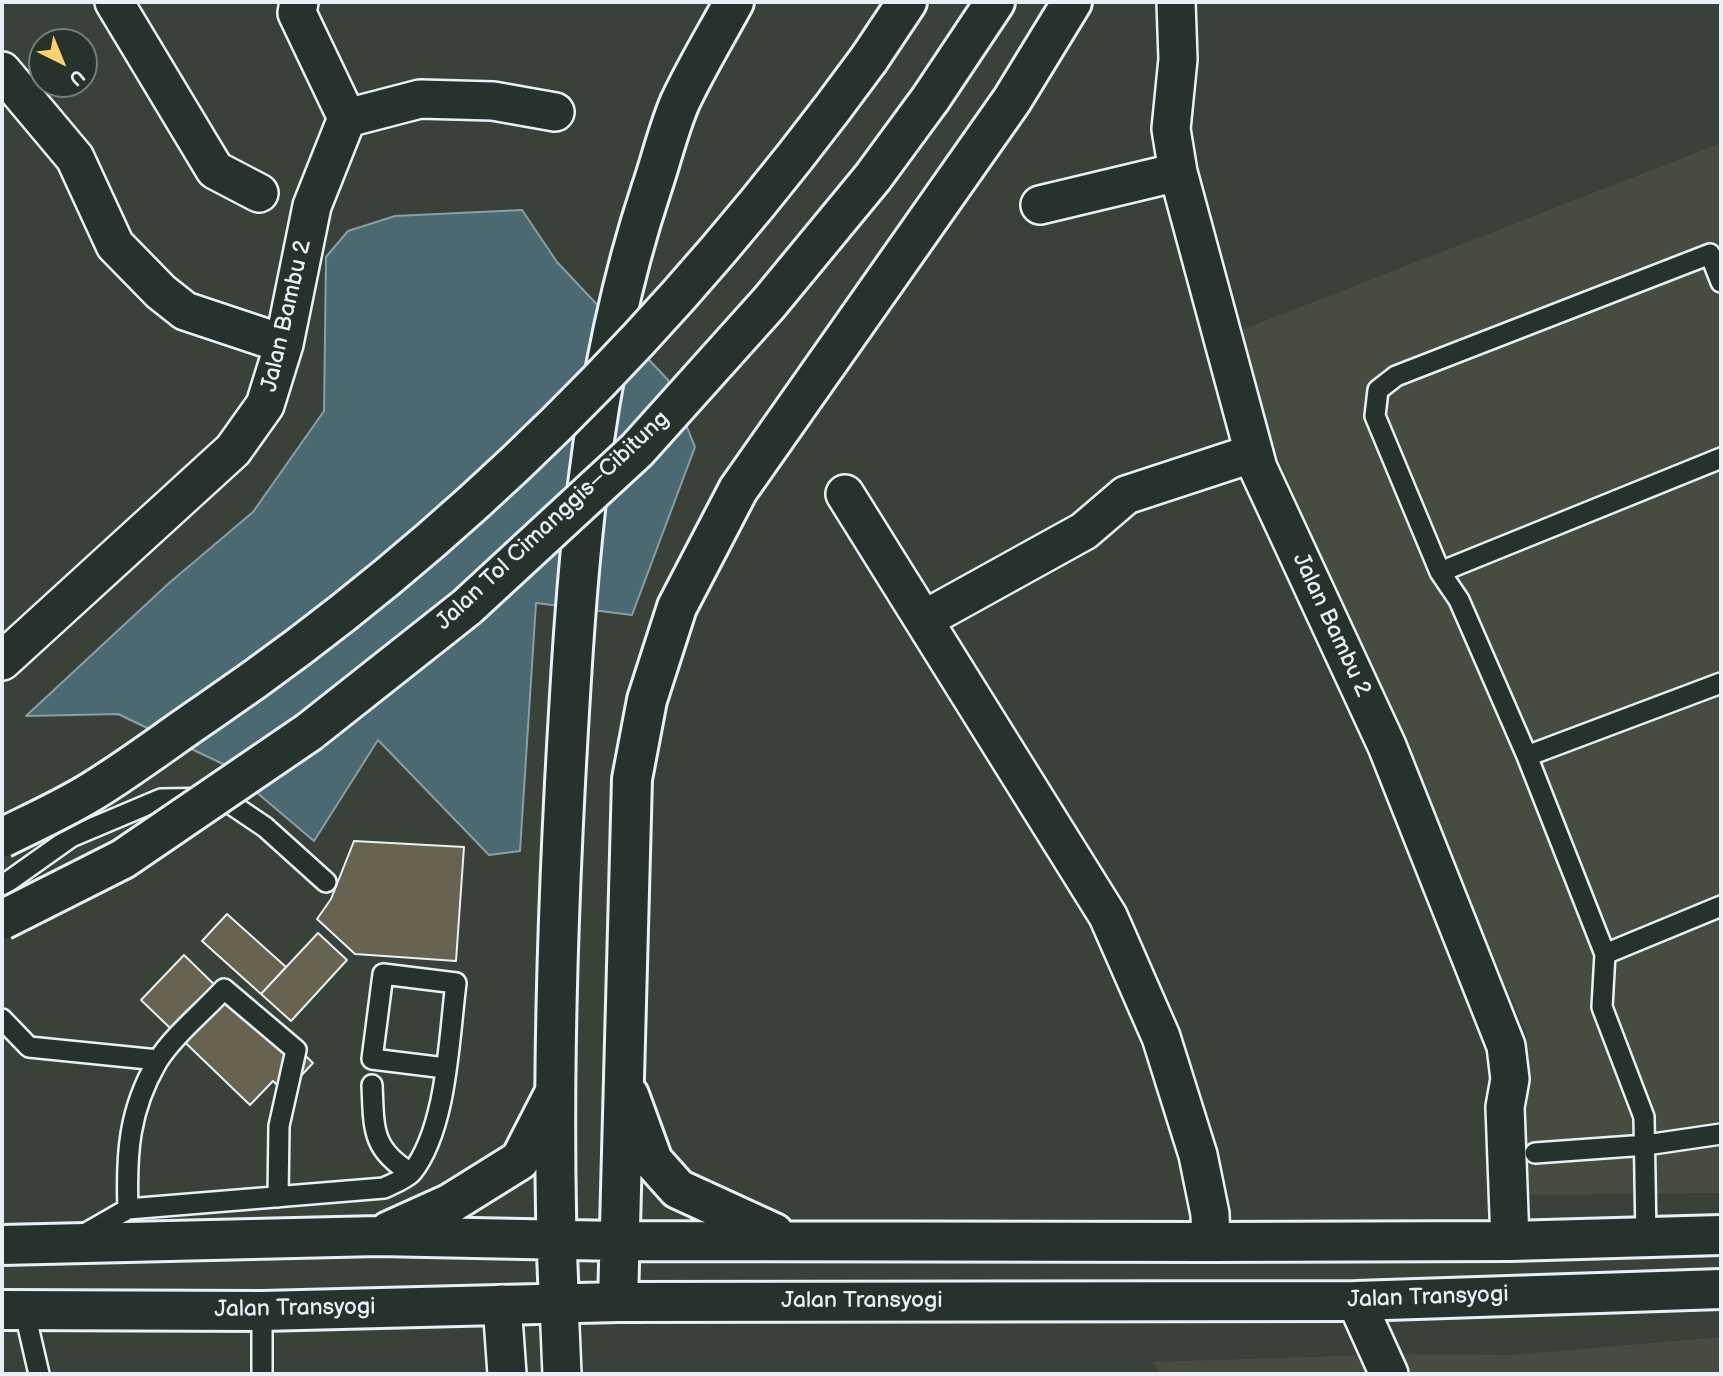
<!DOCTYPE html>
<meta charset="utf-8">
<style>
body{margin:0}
#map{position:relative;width:1723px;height:1376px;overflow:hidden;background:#3a4138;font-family:"Balsamiq Sans",sans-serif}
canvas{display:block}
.frame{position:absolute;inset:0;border:4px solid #e8f1f8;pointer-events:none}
.north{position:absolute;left:28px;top:28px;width:70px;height:70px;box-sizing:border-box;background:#26332d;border:2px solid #747f7e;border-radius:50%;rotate:137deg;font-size:19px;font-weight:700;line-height:28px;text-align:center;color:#e8f1f8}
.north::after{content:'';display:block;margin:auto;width:24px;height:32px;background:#ffd166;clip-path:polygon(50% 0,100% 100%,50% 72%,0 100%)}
</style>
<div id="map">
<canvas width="1723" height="1376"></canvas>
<div class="frame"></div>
<div class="north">U</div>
</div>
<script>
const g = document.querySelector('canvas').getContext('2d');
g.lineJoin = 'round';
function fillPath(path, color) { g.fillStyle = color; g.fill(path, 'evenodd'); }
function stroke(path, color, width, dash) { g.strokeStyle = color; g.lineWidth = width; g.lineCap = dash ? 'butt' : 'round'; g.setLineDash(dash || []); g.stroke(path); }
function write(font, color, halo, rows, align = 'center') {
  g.font = font + ' "Balsamiq Sans",sans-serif'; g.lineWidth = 5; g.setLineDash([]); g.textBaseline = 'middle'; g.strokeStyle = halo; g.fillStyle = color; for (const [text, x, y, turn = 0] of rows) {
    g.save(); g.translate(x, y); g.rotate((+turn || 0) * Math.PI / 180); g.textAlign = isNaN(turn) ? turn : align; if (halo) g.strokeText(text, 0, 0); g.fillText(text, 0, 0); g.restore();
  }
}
const built = new Path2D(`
 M1721,143V1193L1520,1195L1527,1034L1226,336Z
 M1721,1337V1374H1160L1152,1362L1401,1354L1512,1355Z`);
const water = new Path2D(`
 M522,210L557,262L668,380L695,447L632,615L536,603L520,851L489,855L378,740L314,841L223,764L118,714L26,716L168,584L253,512L324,411L326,257L348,231L395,216Z`);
const building = new Path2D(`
 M354,841L464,847L456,961L355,954L317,919L331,899Z
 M227,914L286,967L261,994L202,941Z
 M318,933L347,960L291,1021L261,994Z
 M184,955L274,1043L283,1034L313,1063L285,1093L273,1081L250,1105L141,1000Z`);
const lane = new Path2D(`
 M1440,572L1721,458
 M1527,756L1721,683
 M2,886L71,837L161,799L222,798L265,827L326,882
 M1605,954L1721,906
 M2,1019L29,1047L158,1060
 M372,1085C374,1128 371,1149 411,1173
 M1535,1153L1646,1145L1721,1134
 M128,1209C126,1153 129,1110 157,1062C172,1037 204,1011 224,989L296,1050L279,1126L278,1197
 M81,1236L128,1209L384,1188C392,1184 406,1179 412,1172C447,1128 449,1038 456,983L383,974L372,1059L445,1068
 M1646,1238L1644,1117L1602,1007L1605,954L1527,756L1459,600L1440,572L1375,416L1378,390L1396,376L1710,254L1721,282
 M24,1309L39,1374
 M262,1311V1374`);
const street = new Path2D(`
 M114,2L215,170L259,193
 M1176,2L1178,59L1171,129L1178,172L1258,468L1387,746L1506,1046L1510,1079L1505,1107L1510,1241
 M2,71L75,158L115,245L161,292L185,311L284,344
 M347,118L420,99L493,101L555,112
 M1040,205L1178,172
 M845,494L1108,916L1161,1037L1198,1155L1210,1214L1211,1242
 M925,619L1084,531L1126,495L1254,453
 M2,661L233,450L265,405L284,344L312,206L347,118L297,13L299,2
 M1356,1301L1389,1374
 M559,1303L562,1374
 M502,1304L507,1374`);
const highway = new Path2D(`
 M869,59L907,2
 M931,98L995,2
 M629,1095L653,1161L678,1189L774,1233
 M389,1231L451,1203L520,1160L554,1094
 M2,1245L378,1236L618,1241L1211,1242L1510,1241L1721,1235
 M618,1302L632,779L647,700L677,607L738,490L1012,100L1072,2
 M559,1303C551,1130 556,955 565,783C576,582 587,383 651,190C661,161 668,130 680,102C696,68 716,35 734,2
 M2,1310L262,1311L618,1302L1356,1301L1721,1289`);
const highwayBridge = new Path2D(`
 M2,838C30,824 59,811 86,795C128,770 168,739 208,712C466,536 686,310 869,59
 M2,920L123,859L309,732L467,607L637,450L769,303L873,177L931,98`);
const streetNames = [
 ["Jalan Bambu 2",287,316,-77],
 ["Jalan Tol Cimanggis–Cibitung",553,521,-43],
 ["Jalan Bambu 2",1331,625,65],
 ["Jalan Transyogi",1428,1298,-2],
 ["Jalan Transyogi",862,1301],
 ["Jalan Transyogi",295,1309,-1]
];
fillPath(built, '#484b3f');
fillPath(water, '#4a6971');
stroke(water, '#899fa7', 2);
fillPath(building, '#676350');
stroke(building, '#e8f1f8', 2);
stroke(lane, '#e8f1f8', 24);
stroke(street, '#e8f1f8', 42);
stroke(highway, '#e8f1f8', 44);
stroke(lane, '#26332d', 19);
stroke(street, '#26332d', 37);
stroke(highway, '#26332d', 38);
stroke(highwayBridge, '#e8f1f8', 44, []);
stroke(highwayBridge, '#26332d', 38);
write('23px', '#e8f1f8', '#26332d', streetNames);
</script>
